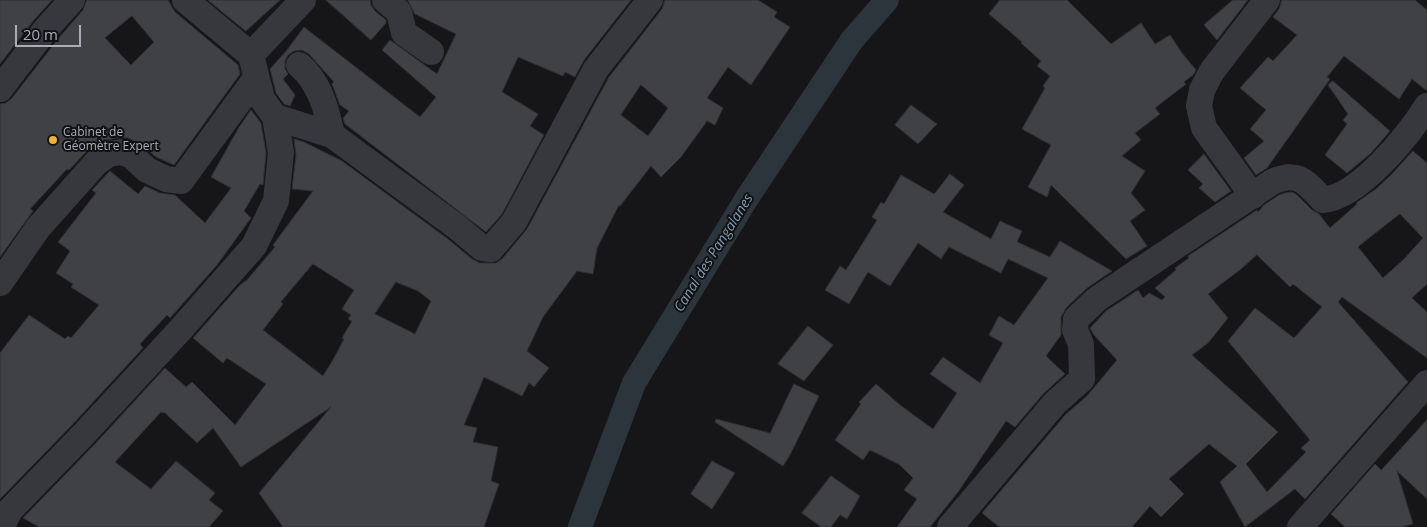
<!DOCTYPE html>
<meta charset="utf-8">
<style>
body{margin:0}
#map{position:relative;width:1427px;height:527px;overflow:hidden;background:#161618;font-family:"Open Sans",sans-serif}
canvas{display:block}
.scale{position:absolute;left:15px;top:25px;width:66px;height:22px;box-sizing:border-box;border:2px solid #a8adb8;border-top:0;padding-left:6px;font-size:15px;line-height:18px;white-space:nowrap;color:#a8adb8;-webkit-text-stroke:4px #111113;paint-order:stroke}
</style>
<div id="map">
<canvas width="1427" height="527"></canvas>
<div class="scale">20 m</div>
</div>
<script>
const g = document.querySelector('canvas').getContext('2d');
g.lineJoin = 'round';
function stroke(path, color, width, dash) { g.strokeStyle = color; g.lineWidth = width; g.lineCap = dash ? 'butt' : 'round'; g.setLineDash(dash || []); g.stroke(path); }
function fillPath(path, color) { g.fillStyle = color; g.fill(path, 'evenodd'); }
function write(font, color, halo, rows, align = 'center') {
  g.font = font + ' "Open Sans",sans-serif'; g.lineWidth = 4; g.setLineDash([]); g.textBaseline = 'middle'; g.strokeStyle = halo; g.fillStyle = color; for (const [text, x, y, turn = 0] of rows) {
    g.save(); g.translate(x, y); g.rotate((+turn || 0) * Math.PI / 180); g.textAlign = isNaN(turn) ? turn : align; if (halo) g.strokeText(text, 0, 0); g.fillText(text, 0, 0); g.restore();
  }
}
const canal = new Path2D(`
 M580,527L634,383L747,198L852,40L887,0`);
const building = new Path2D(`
 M0,0H52L34,20L0,64Z
 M87,0H168L175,12L238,65L240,74L174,165L156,157L142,145L128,138L120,137L99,142L85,153L69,170L67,169L30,209L33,211L0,257V104L6,103L12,98L58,39L83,10ZM132,16L154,42L131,65L105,38Z
 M208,0H280L246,31Z
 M326,0H370L371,5L375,11L386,20V23L371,40Z
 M408,0H631L584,60L575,77L565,72L563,76L518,57L502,92L538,114L530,126L544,135L502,214L486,232L345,124L343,118L349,111L340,105L332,84L334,82L309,54L302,50L294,51L288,55L285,61V69L288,74L283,79L295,95L290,106L284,104L276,93L270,69L287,50L304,27L420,117L436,97L382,50L390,40L437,74L456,34L415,14Z
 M665,0H758L777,12L774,17L790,27L751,85L728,67L707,98L723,108L715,125L707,121L681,157L661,177L651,166L620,206L619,205L597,248L593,274L577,271L543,317L527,351L549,368L534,387L529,383L522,396L484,377L464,425L477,428L473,442L498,447L491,481L499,484L484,527H283L259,493L331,407L241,467L213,428L197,443L164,412L163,413L161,412L115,462L151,489L176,461L215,493L209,500L223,511L209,527H39L23,518L94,445L165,368L186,387L192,382L235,425L266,384L227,358L223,363L193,338L240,285L247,280L275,247L273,245L313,191L292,189L296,155L294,139L304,142L342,161L448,239L472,259L480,263H496L502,259L527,229L609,77L662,9ZM641,85L668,108L648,136L621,115ZM313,264L354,290L342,309L351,315L348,319L352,321L342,338L344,339L334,358L323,376L263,330L283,304L281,302ZM396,282L418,291L431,301L415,334L375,314Z
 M1000,0H1067L1111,44L1141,23L1155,44L1170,35L1182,53L1196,70L1194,74L1184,82L1186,84L1155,108L1160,114L1135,133L1141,140L1122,156L1145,171L1131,193L1145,210L1130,221L1147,246L1126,259L1051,185L1047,197L1028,187L1051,145L1022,129L1045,88L1043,86L1050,76L1037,66L1041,61L1021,43L1022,42L989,14Z
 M1233,0H1248L1217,40L1204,25Z
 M1282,0H1415L1427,10V91L1412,79L1399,99L1344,56L1327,77L1330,79L1267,168L1256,175L1244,158L1264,141L1250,129L1266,110L1240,88L1268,57L1273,61L1297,35L1273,17L1279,9Z
 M1333,81L1390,131L1371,153L1347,173L1325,155L1347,124L1343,120L1348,114L1328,85Z
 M911,105L937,124L918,144L895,125Z
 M251,110L261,123L266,153L263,185L260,184L244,211L251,218L217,265L170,318L167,315L140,344L143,348L72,425L0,499V353L29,315L65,339L68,336L71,338L99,305L71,287L73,284L56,273L70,251L58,242L96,193L92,190L110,171L138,194L145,186L160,193L175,195L205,223L231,188L211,177L238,129Z
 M1413,151L1427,163V284L1412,298L1427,312V358L1342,297L1338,302L1408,382L1305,499L1295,489L1245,527L1220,482L1237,466L1209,444L1169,479L1184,494L1161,517L1150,506L1132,527H999L982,513L1066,414L1087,396L1117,360L1094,335L1090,328L1106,311L1138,290L1143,298L1149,293L1162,300L1165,297L1155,288L1176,270L1175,268L1189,258L1188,256L1257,210L1258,212L1264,205L1279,195L1285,193L1292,192L1297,195L1312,210L1319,214L1330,228L1357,204L1356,203L1376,189L1392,174ZM1400,214L1423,238L1404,259L1383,278L1358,247ZM1257,255L1290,287L1293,284L1322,307L1294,338L1255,308L1228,341L1310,440L1301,448L1306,452L1267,492L1246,464L1278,432L1192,355L1208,343L1228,318L1208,294L1241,269Z
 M1204,154L1231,191L1215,202L1199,188L1203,184L1188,170Z
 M950,174L964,185L943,212L991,239L1000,221L1022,231L1017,242L1050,257L1060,241L1112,271L1087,288L1066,308L1061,317V335L1046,356L1065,374L1044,393L1015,427L1006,421L958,492L930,527H897L917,499L904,490L913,478L900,465L870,450L863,460L835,440L861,404L859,402L876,384L900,405L933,429L957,393L930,374L943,357L980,383L1003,343L989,335L999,316L1014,325L1048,278L1008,259L1001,273L949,247L941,259L918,243L890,286L868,272L849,304L825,290L840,266L846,270L877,220L872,217L881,202L884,204L901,175L934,194Z
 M808,326L833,345L804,381L778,364Z
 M794,384L819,396L790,455L783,466L715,422L716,419L770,433Z
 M1427,420V499L1397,471L1413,524L1402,527H1345L1331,514L1375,464L1381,470Z
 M712,461L735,473L712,509L691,494Z
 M831,476L860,496L847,519L840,515L831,527H821L802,513Z`);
const street = new Path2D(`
 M185,0L251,55
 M385,0L399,12L404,33L431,52
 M299,65C319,81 327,110 332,135L457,227L482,248L491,249L514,222L596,69L650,0
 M0,89L46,29L72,0
 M275,117L332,135
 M1253,196L1204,128L1199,106L1202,90L1212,71L1267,0
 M0,283L38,228L96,163L108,154L122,152L132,156L147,170L166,179L181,181L256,78
 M1,527L11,509L83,435L181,329L254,246L276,201L281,153L275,117L262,99L251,55L303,0
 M950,527L1055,403L1082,379L1081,344L1075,330L1076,319L1097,299L1272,182C1298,170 1306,182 1323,200C1359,197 1408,136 1427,106
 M1300,527L1427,383`);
const markers = [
 [53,140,5,"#f2b134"]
];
const poiNames = [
 ["Cabinet de",63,133],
 ["Géomètre Expert",63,147]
];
const waterNames = [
 ["Canal des Pangalanes",714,253,-58]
];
stroke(canal, '#2c353c', 24);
fillPath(building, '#404145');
stroke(building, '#303034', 1);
stroke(street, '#37383d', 26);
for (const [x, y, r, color] of markers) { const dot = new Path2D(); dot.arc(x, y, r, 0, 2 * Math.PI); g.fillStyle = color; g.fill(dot); stroke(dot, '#111113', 2); }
write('12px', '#a8adb8', '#111113', poiNames, 'left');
write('italic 14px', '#7f9bb3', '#111113', waterNames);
</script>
